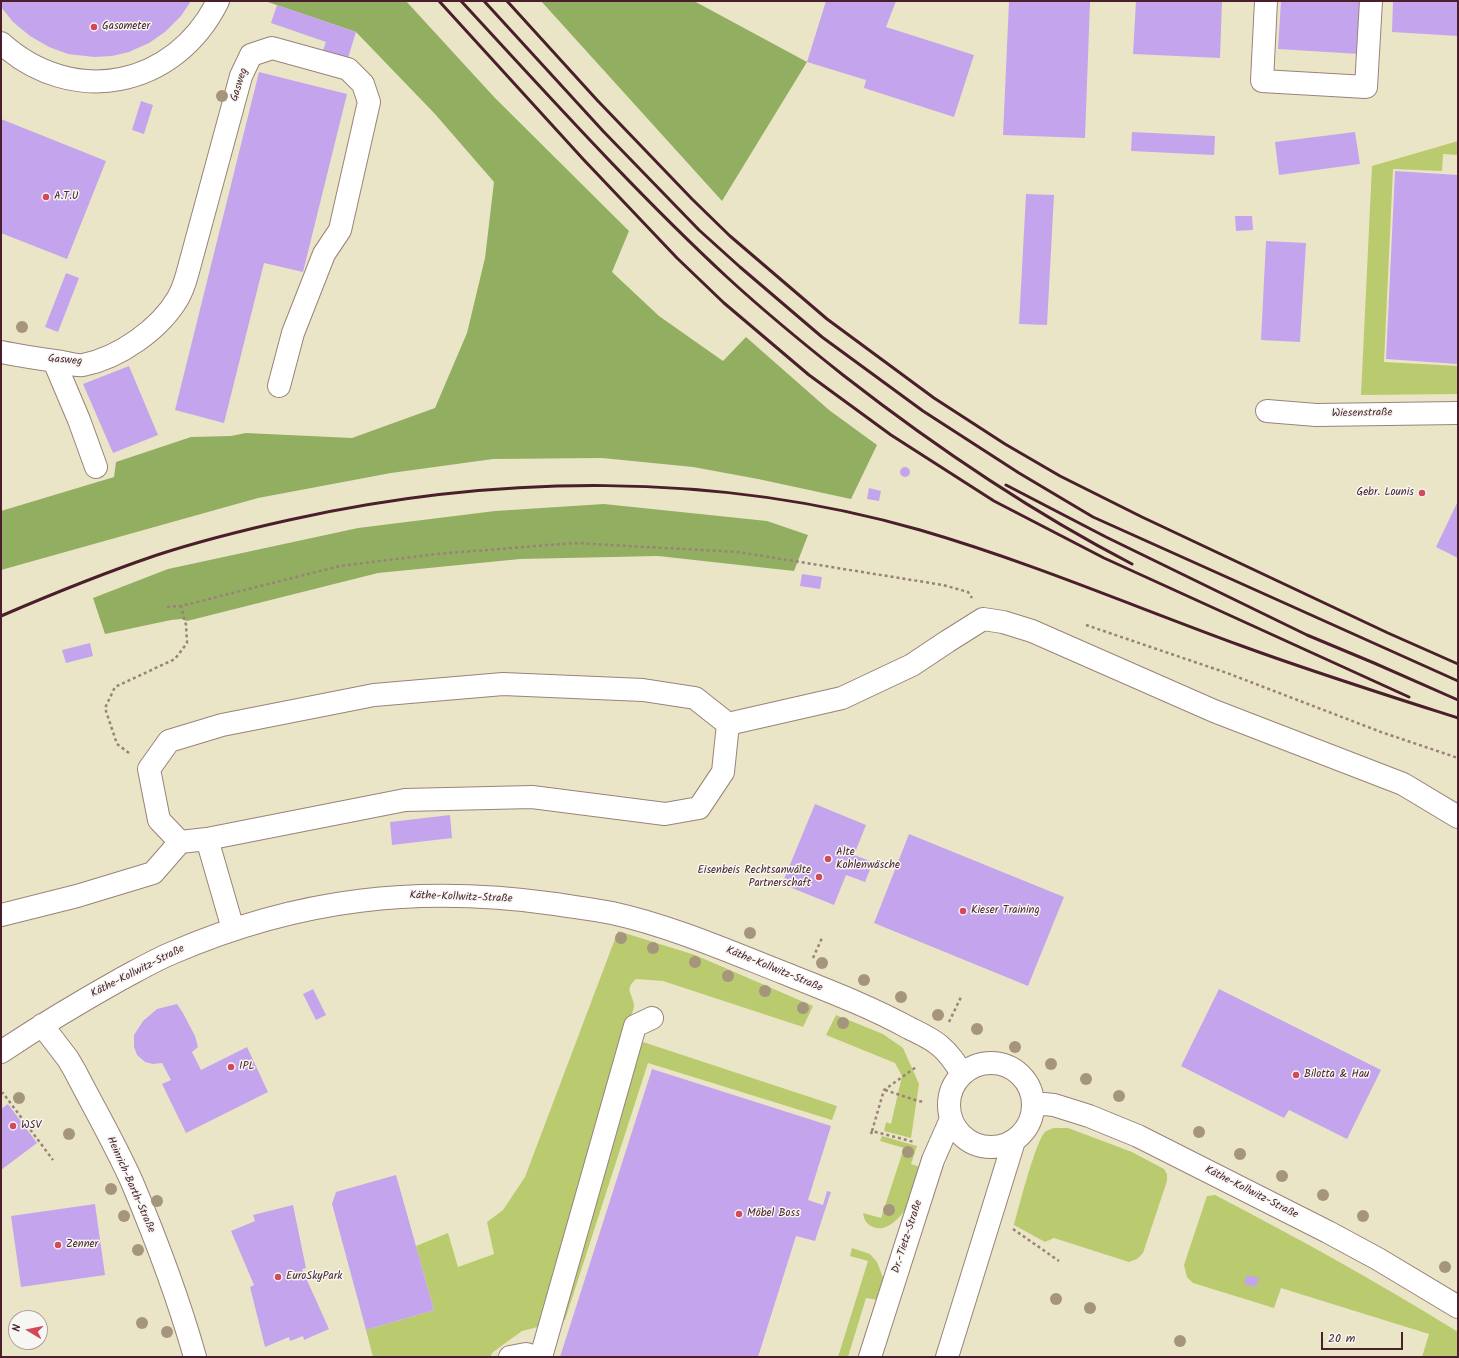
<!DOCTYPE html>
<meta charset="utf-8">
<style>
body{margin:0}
#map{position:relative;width:1459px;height:1358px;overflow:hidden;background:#ebe5c7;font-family:Kalam,sans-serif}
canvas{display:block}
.frame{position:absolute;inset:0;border:2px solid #4a1f2b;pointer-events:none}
.north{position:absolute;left:8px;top:1310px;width:40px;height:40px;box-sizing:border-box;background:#f6f6f2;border:1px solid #b1a0a2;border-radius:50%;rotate:280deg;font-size:11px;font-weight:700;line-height:16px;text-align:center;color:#4a1f2b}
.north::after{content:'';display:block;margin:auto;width:14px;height:18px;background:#d1495b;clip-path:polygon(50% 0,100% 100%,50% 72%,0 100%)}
.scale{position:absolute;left:1321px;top:1332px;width:82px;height:18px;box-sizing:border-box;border:2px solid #4a1f2b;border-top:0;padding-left:5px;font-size:12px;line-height:14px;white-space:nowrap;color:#4a1f2b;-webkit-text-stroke:3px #f6f6f2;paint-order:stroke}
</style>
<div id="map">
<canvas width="1459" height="1358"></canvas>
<div class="frame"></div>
<div class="north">N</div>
<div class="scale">20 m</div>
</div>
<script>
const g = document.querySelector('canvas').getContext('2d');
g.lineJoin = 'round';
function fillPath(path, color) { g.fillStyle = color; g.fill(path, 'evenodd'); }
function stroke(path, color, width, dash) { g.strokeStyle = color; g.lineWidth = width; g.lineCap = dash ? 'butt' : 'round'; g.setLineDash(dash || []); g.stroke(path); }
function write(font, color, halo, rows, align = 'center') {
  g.font = font + ' Kalam,sans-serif'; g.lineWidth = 3; g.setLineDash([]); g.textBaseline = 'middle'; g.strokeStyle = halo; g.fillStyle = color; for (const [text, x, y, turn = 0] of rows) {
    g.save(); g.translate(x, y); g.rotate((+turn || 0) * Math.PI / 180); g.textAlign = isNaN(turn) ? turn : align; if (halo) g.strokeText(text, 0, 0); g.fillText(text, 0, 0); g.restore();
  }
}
const green = new Path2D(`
 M1458,141V155L1443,154L1442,171L1393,169L1384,362L1458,366V394L1361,395L1372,166Z
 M618,931L695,955L813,1006L803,1027L663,981L636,979C624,990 632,992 634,1005C634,1012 622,1040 620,1050L638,1056L643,1042L837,1106L832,1120L648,1063L565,1320L522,1331L493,1352L490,1357H373L366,1330L434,1310L416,1246L448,1233L458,1267L494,1254L487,1222L503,1210L525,1177Z
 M836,1015L883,1034L903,1048L919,1084L911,1138L884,1131L886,1122L891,1124L902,1076L895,1063L826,1035Z
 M1054,1128H1068L1132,1152L1164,1169L1167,1174V1181L1143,1253L1137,1259L1129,1262L1054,1238L1045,1242L1014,1225C1018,1210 1036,1140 1045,1132C1047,1130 1051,1129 1054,1128Z
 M882,1136L917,1146L911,1164L920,1167C916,1179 914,1192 909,1203C904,1214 889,1231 876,1228C868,1226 864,1221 863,1213L881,1218L904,1148L880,1141Z
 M1215,1195C1298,1238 1379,1283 1458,1332V1357H1422L1429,1334L1281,1288L1274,1308L1193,1283L1187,1277L1184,1265L1207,1196Z
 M852,1248L870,1254L877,1262L884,1280L878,1300L866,1298L848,1357H838L868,1261L850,1256Z`);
const forest = new Path2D(`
 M265,1H406L495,98L629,231L612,272L659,316L723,361L746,337L829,410L877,445L851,499L758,479L693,467L602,458L493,459L391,473L258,498L1,570V511L114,477L116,462L191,437L231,436L246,433L352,438L435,408L467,333L485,258L494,182L435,114L356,32Z
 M541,1H694L807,62L722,201Z
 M604,504L767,521L808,535L794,571L658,556L520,559L378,573L187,621L181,619L171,620L105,634L93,598L168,569L358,528L495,511Z`);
const building = new Path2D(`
 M1,1H191L181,16L165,32L149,43L129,52L112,56L94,57L68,54L49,47L30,36L13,22L1,7Z
 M826,1H896L886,27L974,55L954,117L864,88L866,80L807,62Z
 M1009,1L1090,2L1085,138L1003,135Z
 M1136,1H1222L1220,58L1133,54Z
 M1281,1H1362L1359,54L1278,49Z
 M1393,1H1458V36L1392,32Z
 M277,5L356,32L348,58L323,50L326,42L271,23Z
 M259,72L347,94L303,272L264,263L224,423L175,410Z
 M141,101L153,105L144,134L132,130Z
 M1,119L106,161L67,259L1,233Z
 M1132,132L1215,136L1214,155L1131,151Z
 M1355,132L1360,164L1279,175L1275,142Z
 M1395,171L1458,175V364L1386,359Z
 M1026,194L1054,195L1047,325L1019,324Z
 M1235,216H1252L1253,230L1236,231Z
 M1266,241L1306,243L1300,342L1261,340Z
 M66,273L79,278L58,332L45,327Z
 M129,366L158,435L113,453L83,384Z
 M900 472a5 5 0 1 1 10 0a5 5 0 1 1-10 0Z
 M869,488L881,491L879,501L867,499Z
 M1458,501V558L1436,547Z
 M802,574L822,577L820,589L800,586Z
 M90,643L93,656L66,663L62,650Z
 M815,804L866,825L854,855L873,862L865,882L846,875L834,905L782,884Z
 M450,815L452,838L392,845L390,822Z
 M909,834L1064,897L1028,986L874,923Z
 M313,989L326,1015L316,1020L303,994Z
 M1219,989L1381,1070L1347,1139L1289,1110L1284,1118L1181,1066Z
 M177,1004L183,1013L195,1036L198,1047L192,1052L201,1070L247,1047L268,1092L186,1133L162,1084L171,1080L162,1063L153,1064L145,1062L137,1055L134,1047V1035L143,1021L157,1009Z
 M652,1069L831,1126L808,1200L823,1205L827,1191L831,1192L825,1210L815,1241L796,1236L758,1357H560Z
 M8,1104L37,1143L1,1170V1109Z
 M396,1175L434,1310L366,1330L332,1204L336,1192Z
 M95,1204L105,1275L21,1287L11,1216Z
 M293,1205L306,1268L302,1269L329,1329L304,1340L303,1336L290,1341L289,1337L265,1347L250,1287L254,1285L231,1231L255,1221L253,1215Z
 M1247,1275L1259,1278L1256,1287L1244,1284Z`);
const path = new Path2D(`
 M167,607L181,606
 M1086,625L1227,673L1381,732L1458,758
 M129,753L117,744L105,708L115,687L175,659L187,643L186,625L181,606L340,566L437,554L574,543L738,552L943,585L968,592L972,598
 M813,958L822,938
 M949,1022L962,995
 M885,1090L918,1101L925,1102
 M1,1094L3,1093L53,1160
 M872,1131L884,1090L916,1067
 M871,1134L872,1131L914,1142
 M1013,1229L1059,1261`);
const minor = new Path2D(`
 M1266,1L1262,81L1366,87L1371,1
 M1,43C73,108 175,88 218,1
 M1,352C21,356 41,359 62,362C68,363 77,366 83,365C119,358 160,329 178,298C182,291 185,282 187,275L241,76L251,55L272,48L348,69L363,84L369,102L340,230L324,254L293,333L279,386
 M54,361L79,420L96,467
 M1267,411L1316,415L1458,413
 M207,839L405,800L532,797L665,814L699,808L723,772L728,724
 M1,915L77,896L153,873L180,842
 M233,929L207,839L180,842L159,820L149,769L169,741L222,725L374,695L503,684L643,690L695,698L728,724L842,698L912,665L948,641L983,619L1003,622L1032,631L1214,711L1403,784L1458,817
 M42,1025L68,1059L75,1071C94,1108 115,1144 132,1182C156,1239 178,1297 195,1357
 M1,1052C40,1026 80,1002 121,979C138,970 155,960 172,953C299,898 419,885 555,904C574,907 593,909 612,913C671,926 728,951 784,973C826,990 869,1006 909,1028C919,1033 931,1038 940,1046C950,1054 956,1064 962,1074
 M949 1105a42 42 0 1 1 84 0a42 42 0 1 1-84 0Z
 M1034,1103L1054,1105L1089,1116L1138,1136L1328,1232L1378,1259L1458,1307
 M510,1357L526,1354L535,1357
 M541,1357L635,1026L652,1018
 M870,1357L933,1160L951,1119
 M947,1357L1014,1141`);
const rail = new Path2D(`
 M439,1L583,159L677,258L724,303L809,375L891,435L994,501L1104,558L1409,697
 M461,1C548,95 634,191 728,278C765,312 804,344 843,375C934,446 1030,511 1132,564
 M484,1L603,131L699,230L740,267L822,337L923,411L1019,473L1093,517L1458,681
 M507,1L597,100L692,199L730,236L827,319L934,398L1005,444L1060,476L1142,517L1388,633L1458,664
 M1006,485L1106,537L1307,635L1374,663L1458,700
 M1,616C52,594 104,573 157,555C200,541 244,530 289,520C496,474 715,471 920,530C1030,562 1135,607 1242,646C1313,672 1386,695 1458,718`);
const trees = [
 [222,96],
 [22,327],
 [750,933],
 [621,938],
 [653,948],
 [695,962],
 [822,963],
 [728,976],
 [864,980],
 [765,991],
 [901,997],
 [803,1008],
 [938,1015],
 [843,1023],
 [977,1029],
 [1015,1047],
 [1051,1064],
 [1086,1079],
 [1119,1096],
 [19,1098],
 [1199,1132],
 [69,1134],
 [908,1152],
 [1240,1154],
 [1282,1176],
 [111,1189],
 [1323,1195],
 [157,1201],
 [889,1210],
 [124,1216],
 [1363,1216],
 [138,1250],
 [1445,1267],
 [1056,1299],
 [1090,1308],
 [142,1323],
 [167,1332],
 [1180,1341]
];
const markers = [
 [94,27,4,"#d1495b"],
 [46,197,4,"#d1495b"],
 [1422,493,4,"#d1495b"],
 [828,859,4,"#d1495b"],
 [819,877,4,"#d1495b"],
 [963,911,4,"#d1495b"],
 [231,1067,4,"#d1495b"],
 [1296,1075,4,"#d1495b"],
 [13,1126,4,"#d1495b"],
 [739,1214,4,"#d1495b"],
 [58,1245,4,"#d1495b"],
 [278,1277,4,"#d1495b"]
];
const poiNames = [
 ["Gasometer",102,27],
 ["A.T.U",54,197],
 ["Gebr. Lounis",1414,493,"right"],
 ["Alte",836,853],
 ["Kohlenwäsche",836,866],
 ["Eisenbeis Rechtsanwälte",811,871,"right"],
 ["Partnerschaft",811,884,"right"],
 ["Kieser Training",971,911],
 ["IPL",239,1067],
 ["Bilotta & Hau",1304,1075],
 ["WSV",21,1126],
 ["Möbel Boss",747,1214],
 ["Zenner",66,1245],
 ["EuroSkyPark",286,1277]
];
const streetNames = [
 ["Gasweg",240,85,-72],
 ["Gasweg",65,361,5],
 ["Wiesenstraße",1362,414,-1],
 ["Käthe-Kollwitz-Straße",461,898,2],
 ["Käthe-Kollwitz-Straße",774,970,22],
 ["Käthe-Kollwitz-Straße",138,972,-27],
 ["Heinrich-Barth-Straße",130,1185,66],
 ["Käthe-Kollwitz-Straße",1251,1193,27],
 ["Dr.-Tietz-Straße",908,1237,-72]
];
fillPath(green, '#b9cb6e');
fillPath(forest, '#92af61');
fillPath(building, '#c4a5ed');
stroke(minor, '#9a8279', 24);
stroke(path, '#9a8279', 2.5, [3, 3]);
stroke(minor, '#fff', 22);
stroke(rail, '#4a1f2b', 3);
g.fillStyle = '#a5957c';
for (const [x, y] of trees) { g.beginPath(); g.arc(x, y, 6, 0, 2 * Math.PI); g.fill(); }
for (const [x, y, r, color] of markers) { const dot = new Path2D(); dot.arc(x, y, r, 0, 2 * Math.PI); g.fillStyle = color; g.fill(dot); stroke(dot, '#f6f6f2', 1.5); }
write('11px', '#4a1f2b', '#f6f6f2', poiNames, 'left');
write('11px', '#4a1f2b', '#f6f6f2', streetNames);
</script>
